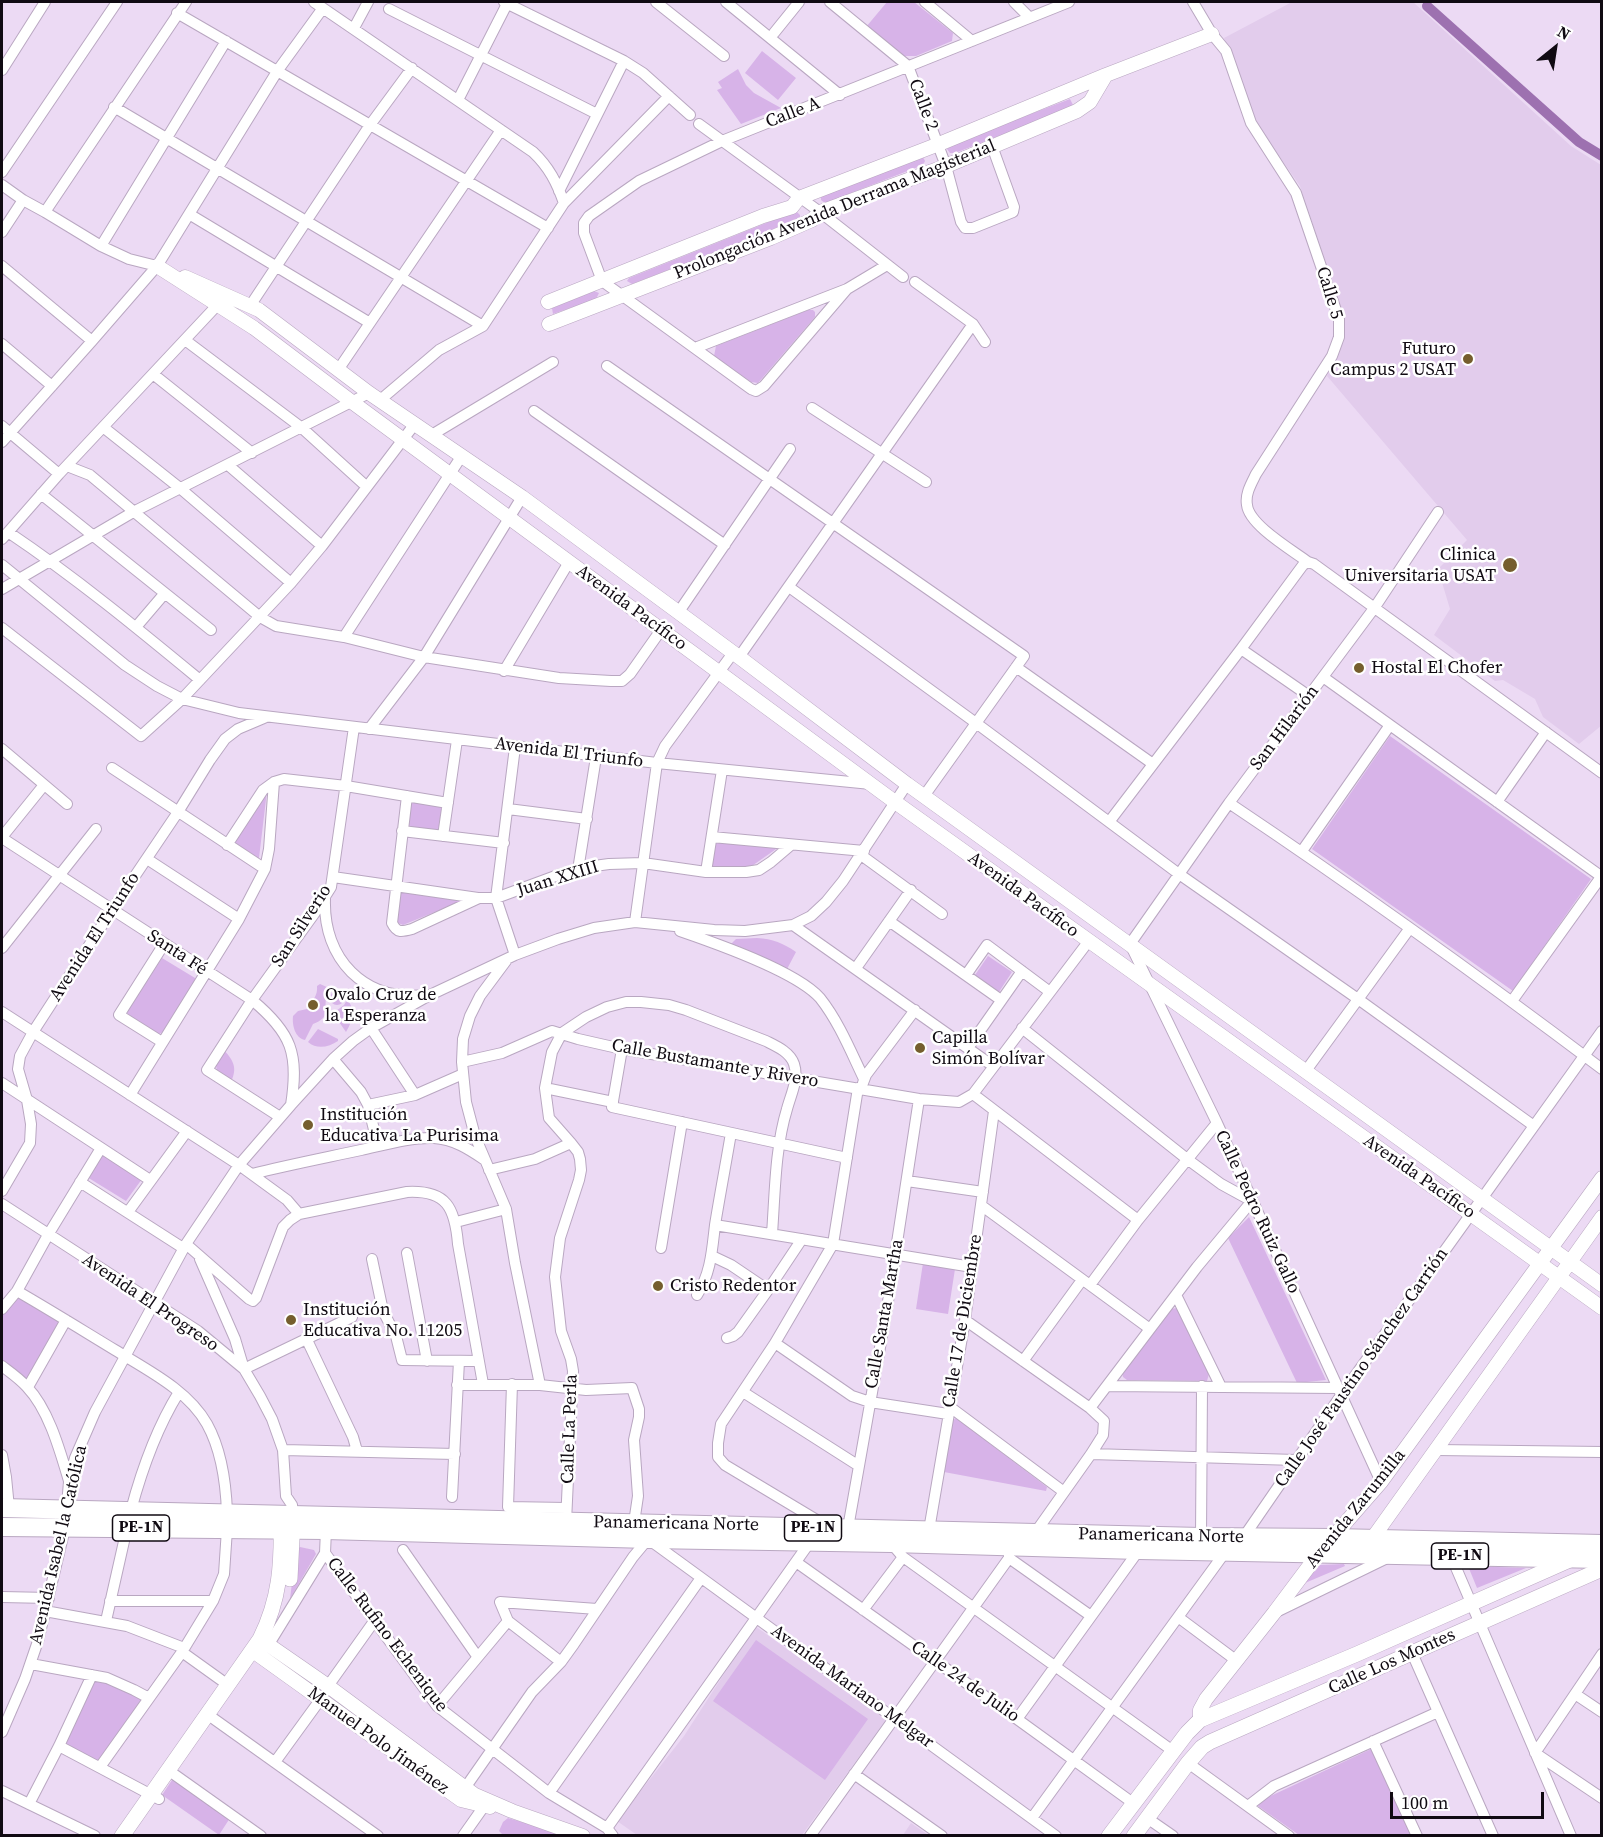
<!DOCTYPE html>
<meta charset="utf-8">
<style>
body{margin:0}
#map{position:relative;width:1603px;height:1837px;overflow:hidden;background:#ecdaf4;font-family:"Source Serif 4",serif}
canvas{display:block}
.frame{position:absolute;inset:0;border:3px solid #100a12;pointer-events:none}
.north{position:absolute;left:1525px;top:18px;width:60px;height:60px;-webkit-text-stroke:4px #fff;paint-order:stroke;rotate:30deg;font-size:16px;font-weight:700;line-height:24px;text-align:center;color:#100a12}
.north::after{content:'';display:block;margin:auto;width:21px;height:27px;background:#100a12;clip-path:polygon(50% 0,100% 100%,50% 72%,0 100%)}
.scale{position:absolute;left:1390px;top:1792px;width:154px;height:27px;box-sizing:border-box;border:3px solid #100a12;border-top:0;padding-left:8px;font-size:18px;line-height:21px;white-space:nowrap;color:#100a12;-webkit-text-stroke:4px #fff;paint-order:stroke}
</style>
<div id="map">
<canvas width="1603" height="1837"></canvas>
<div class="frame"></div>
<div class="north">N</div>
<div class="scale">100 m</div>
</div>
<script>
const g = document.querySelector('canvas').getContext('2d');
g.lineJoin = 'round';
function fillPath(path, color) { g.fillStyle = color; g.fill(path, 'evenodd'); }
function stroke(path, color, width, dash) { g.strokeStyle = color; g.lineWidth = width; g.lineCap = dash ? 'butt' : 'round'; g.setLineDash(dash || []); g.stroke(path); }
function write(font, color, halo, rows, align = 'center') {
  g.font = font + ' "Source Serif 4",serif'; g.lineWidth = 5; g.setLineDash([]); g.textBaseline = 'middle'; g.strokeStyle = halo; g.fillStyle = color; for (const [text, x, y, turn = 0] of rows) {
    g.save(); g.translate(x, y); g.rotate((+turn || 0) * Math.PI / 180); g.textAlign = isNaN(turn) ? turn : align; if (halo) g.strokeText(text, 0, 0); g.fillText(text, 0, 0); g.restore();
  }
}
const built = new Path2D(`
 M1292,2H1413L1571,146L1601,165L1602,725L1579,744L1543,717L1535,699L1503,680L1495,681L1434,635L1450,609L1438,569L1467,540L1327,376L1344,341L1345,320L1300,186L1256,123L1224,38Z
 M755,1626L886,1720L802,1835H637L617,1821L684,1736Z
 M911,1823L928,1835H903Z`);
const green = new Path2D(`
 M887,2H914L953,33L952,41L916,56H903L866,27Z
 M762,51L796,78L778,100L745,73Z
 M738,69L746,85L754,93L781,108L741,124L717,90L722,88L718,82Z
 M1070,99L1074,107L955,153H950L947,149L949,145Z
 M923,157L925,161L923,165L828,202L825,203L821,200V197L824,195Z
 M796,211L800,215V219L798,220L632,284L627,281L629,278Z
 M594,291L599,293L596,299L553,314L552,308Z
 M808,310H813L815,312V317L758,383L751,382L714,356L716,346Z
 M1390,736L1591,879L1513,991L1312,849Z
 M267,791L259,858L256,859L233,843Z
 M410,801L442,806L438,832L406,828Z
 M714,840L779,847L749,868H709Z
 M399,891L462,901L403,925L396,922Z
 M757,938C773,939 783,943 796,952L786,971L731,944L736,939Z
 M988,956L1012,972L999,992L975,975Z
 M162,958L195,978V980L163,1032L159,1034L128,1014L127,1012Z
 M320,984L329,988C328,992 326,995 326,999C324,1011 331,1017 313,1024L305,1040C295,1038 292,1025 293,1016L298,1011L307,1009C312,1001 318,996 317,986Z
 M330 998a7 7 0 1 1 14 0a7 7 0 1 1-14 0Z
 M347,1000C356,1008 352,1023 346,1032L337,1019L336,1011L344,1005Z
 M318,1029L338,1039V1041C329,1047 317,1050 308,1042Z
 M223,1049C233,1060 238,1067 231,1082L217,1071L216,1066Z
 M101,1153L142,1179L126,1201L87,1177Z
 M1249,1217L1326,1380L1297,1383L1228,1238Z
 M923,1263L955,1269L948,1314L916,1309Z
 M16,1294L61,1321L28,1382L2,1361V1312Z
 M1177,1308L1209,1374L1207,1381L1127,1380L1123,1377L1122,1371L1170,1309Z
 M956,1418L1047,1487L1046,1491L944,1472L952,1421Z
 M300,1547L314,1550L316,1554L290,1599L296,1550Z
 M1344,1564L1345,1566L1305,1583L1319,1565Z
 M1468,1566L1526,1568L1477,1588Z
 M756,1640L868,1719L825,1780L713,1701Z
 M93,1679L120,1687L144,1700L98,1763L63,1745L78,1718Z
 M1371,1749L1412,1835H1299L1258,1806L1262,1800Z
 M174,1777L230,1818L219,1835L162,1795Z
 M508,1818L556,1832L564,1835H503L499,1831L503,1822Z`);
const canal = new Path2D(`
 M1427,6L1579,142L1602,156`);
const minor = new Path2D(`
 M314,2L533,152C549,167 557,183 564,203
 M504,2L624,61L643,73L690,115
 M656,2L724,56
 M726,2L840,95
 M830,2L908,66L946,166L961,222L965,228H973L1013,212L1014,207L992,146
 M925,2L972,41
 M1014,2L1029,17
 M1193,2L1212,34L1226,51L1251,123L1296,193L1339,319V337L1332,356L1256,474C1251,484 1245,494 1247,505C1249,525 1292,550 1308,562L1314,564L1602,773
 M389,9L597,114
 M177,13L548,228
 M354,28L368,2
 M774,33L799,2
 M2,70L45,2
 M458,100L508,2
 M114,107L483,326
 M699,124L820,212L903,277
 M2,172L117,2
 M2,185L23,200L45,212L101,246L129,259L157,266
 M559,191L624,61
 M45,212L186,2
 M189,214L370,323
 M2,232L23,200
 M101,246L226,41
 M2,266L92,341
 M915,282L973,324L985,342
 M847,289L764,386L756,391L751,389L602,281L584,233V223L589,216L639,181L722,141L1069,2
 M250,306L370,125L412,68
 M185,340L302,428L367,487
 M2,344L52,386
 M695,348L847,289L887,265
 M607,366L1024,656L924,796
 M338,370L501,130
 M153,374L252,453
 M379,401L439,350L483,326L564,203L669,96
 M812,408L926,482
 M534,411L725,545
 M2,426L59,474
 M103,427L181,489L291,583
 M430,436L553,362
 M2,442L92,341L157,266L278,70L323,8
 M228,465L322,546
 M67,466L90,475L260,617L276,626L344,637L424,657L559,678L611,681H622L630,674L661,630
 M41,494L211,630
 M8,532C75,577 137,628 200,680
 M2,539L59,474L223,299
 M2,565L125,665L157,686L182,699L239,713L657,763L871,784
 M789,587L976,723L1179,874L1358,999L1534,1126
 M2,589L135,511L369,393
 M678,613L790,449
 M136,627L165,593
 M2,628L141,736L182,699L291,583L322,546L414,425
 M344,637L461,457
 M1241,649L1309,696
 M739,657L973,324
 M1016,667L1153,764
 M504,671L569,562
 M1323,677L1602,877
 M369,729L424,657L522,497
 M2,749L67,804
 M112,768L265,869
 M407,796L392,923C397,933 401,932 412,929L479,898H496L561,874L587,867L609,864L643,863L706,872H746L759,870L771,862L791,845
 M1497,802L1546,732
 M1229,803C1356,888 1480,977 1602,1069
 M508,809L587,819
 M1109,822L1241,649L1303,565L1308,562
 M402,831L504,843
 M443,836L457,740
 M2,837L44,785
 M712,837L864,851
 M2,838L252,1000C292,1033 299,1054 291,1105
 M227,845L263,790L274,782L284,779L346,786L448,803
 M1302,851L1390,725
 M861,855L942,914
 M147,859L239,919
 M578,870L596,757
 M706,872L722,770
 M333,877L478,898
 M325,899C323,959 364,1002 425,995
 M889,921L1001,1000
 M635,922L657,763L665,746L733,653
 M793,925L993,1066
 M680,931C715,943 796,971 820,998C839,1022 851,1052 864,1079
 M2,948L96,829
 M515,955L496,898L515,747
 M506,961L480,996L470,1016L463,1039L462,1062L466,1102L475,1136L506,1209L515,1263L540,1385
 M856,968L911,890
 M966,975L987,945L1050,992
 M1512,1001L1601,877
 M2,1012L239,1165L287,1200L299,1214
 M371,1028L415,1095
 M1022,1028L1187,1159L1221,1184L1252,1201L1197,1267L1090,1408
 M162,1042L119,1015L164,944
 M968,1048L1022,971
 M622,1049L612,1107L847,1158
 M333,1059L361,1092L368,1105L378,1146
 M462,1062L502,1053L552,1031L578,1039L622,1049L919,1099L959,1102L973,1094L1088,942
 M1305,1072L1410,928
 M2,1083L150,1180
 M863,1083L866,1075L915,1010
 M545,1088L613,1102
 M973,1094L1138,1220
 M130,1095L239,919L265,869L269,849L274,782
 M368,1105L415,1095L463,1074
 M280,1117L207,1070L252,1000L314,914L331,887L354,727
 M489,1170L535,1159L571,1143
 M252,1174C288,1165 324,1158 361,1150C384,1145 411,1137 434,1138C454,1139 470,1150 485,1160
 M907,1181L983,1192
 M80,1182L183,1248
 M2,1191L30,1143L31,1124L27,1100L18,1069L20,1056L33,1032L112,910L178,812L210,760L225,739L238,729L264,718
 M2,1204L198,1331L244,1369L260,1396L272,1419L283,1450L286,1496L292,1505L293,1514
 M982,1206L1150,1329
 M128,1212L187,1131
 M456,1222L506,1209
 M715,1225L972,1267
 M186,1244L249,1299L253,1301L256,1298L283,1227L290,1220L299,1214L407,1192C447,1190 455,1208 458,1244L483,1384
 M661,1248L682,1122
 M407,1253L427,1361
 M712,1256L731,1265L768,1290
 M200,1259L235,1339L244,1369L352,1317
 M372,1259L383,1311L396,1336L402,1360L479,1361
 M1090,1285L1138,1220L1217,1123
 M17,1291C50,1310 82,1330 115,1350C147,1370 188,1390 207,1424C222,1451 226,1483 227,1513
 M697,1295C711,1273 712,1250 715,1225C720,1194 726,1163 731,1133
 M1176,1295L1221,1387
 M2,1309L17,1291L48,1235L101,1148
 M965,1320L1090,1408L1104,1421L1103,1435L1091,1454L1035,1533
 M727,1338L733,1336L738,1332L768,1290L802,1239
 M307,1340L353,1437L357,1451
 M775,1343L852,1396L870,1402L948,1414
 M1023,1361L1082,1280
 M2,1366C10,1372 20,1379 27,1387C49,1410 60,1451 69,1481
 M512,1384L508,1507L566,1508
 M457,1385H540L586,1390L632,1388L639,1409V1417L634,1440L638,1496L634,1523
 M1107,1386L1338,1388
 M28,1387L66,1320
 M743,1392L859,1466
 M950,1407L1064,1492
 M283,1450L455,1454
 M1436,1450L1602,1452
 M1091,1454L1296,1460
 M2,1455L6,1477L9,1508
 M1381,1482L1217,1123L1130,944L1229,803L1375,607L1438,512
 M452,1497L459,1361
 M131,1510C142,1469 156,1429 179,1392
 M566,1522L573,1371L571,1359L561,1331L555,1277L560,1238L579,1180L581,1170L580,1159L578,1152L571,1143L549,1118L545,1088L552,1052L562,1033L586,1017L607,1007L626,1002H641L669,1005L686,1010L766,1041C776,1046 790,1052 794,1064C799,1079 791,1094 787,1109C775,1148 775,1193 772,1234
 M825,1525L725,1465L718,1457V1443L721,1424L775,1343L833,1244L858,1088
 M848,1528L887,1308L919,1099
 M326,1530L325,1553L437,1706L549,1793L607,1828L613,1836
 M929,1530L965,1320L994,1111
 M1201,1537L1202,1386
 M1243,1538L1342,1394L1602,1031
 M891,1543L903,1557L1173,1751
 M403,1550L477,1656
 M1451,1556L1571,1836
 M1009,1558L1091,1616
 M796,1562L1017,1719L1133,1803
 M2,1597L49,1598
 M110,1601H213
 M863,1610L903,1557
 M45,1611L127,1626L184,1648
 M1274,1613L1387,1558
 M1178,1617L1237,1661
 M106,1621L127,1528
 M269,1644L325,1553
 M182,1652L228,1685
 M1412,1653L1493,1836
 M1602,1654L1535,1753L1602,1798
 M561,1662L508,1621L500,1602L597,1609
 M31,1664L107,1678L134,1690L149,1698
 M328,1686L375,1620
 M1575,1694L1602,1712
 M437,1706L508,1621
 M207,1714L378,1836
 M1017,1719L1139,1550
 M2,1732L25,1679L38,1641L65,1528L69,1482L75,1458L95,1412L186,1244L239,1165L291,1105L333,1059L353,1041L371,1028L430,995L515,955L558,939L594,928L635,922L714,930L745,931L793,925L811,916L826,902L843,881L907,784
 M1373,1741L1417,1836
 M59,1746L159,1799
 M275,1762L320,1700
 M1188,1763L1289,1836
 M100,1767L182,1652L213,1601L224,1574L227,1529
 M168,1770L261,1836
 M854,1774L942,1836
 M465,1788L532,1692L561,1662L574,1644L633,1557L648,1539L1056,1836
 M2,1791L95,1836
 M549,1793L701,1578
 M29,1804L59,1746L92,1675
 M1248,1806L1274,1786L1438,1712
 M1032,1818L1226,1551
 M1147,1818L1173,1836
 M607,1828L810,1542
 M463,1836L487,1802
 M810,1836L1009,1558V1547`);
const tertiary = new Path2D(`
 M157,266L254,328L352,402L895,802L1602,1308
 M185,277L259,310L369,393L522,497L739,657L907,784L1602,1285
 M548,302L763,216L792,207L799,198L939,144L1106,75L1212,34
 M549,324L771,238L812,220L820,212L946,166L1077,111L1090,102L1106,75
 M1372,1539L1602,1217
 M260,1639L328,1686L475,1795L512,1811L583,1836
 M253,1651L461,1800L490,1807
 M1200,1720V1710L1206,1699L1274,1613L1319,1553L1381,1482L1602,1178`);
const secondary = new Path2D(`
 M290,1579L293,1519
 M122,1836L260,1639C280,1599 282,1564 281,1520
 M1109,1836L1187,1733L1200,1720L1357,1654L1572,1559
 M1134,1836L1188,1763L1202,1747L1210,1742L1602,1569`);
const trunk = new Path2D(`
 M2,1508L1201,1537L1334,1538L1602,1544
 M2,1527L326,1530L648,1539L891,1543L1139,1550L1602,1559`);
const markers = [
 [1468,359,6,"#755e2e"],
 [1510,565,8,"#755e2e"],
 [1359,668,6,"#755e2e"],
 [313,1005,6,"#755e2e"],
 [920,1048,6,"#755e2e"],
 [308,1125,6,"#755e2e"],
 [658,1286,6,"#755e2e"],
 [291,1320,6,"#755e2e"]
];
const shields = [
 [141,1528,57],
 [813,1528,57],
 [1460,1556,57]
];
const shieldNames = [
 ["PE-1N",141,1528],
 ["PE-1N",813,1528],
 ["PE-1N",1460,1556]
];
const streetNames = [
 ["Calle 2",923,105,69],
 ["Calle A",793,113,-21],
 ["Prolongación Avenida Derrama Magisterial",835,210,-22],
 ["Calle 5",1329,293,73],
 ["Avenida Pacífico",631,608,36],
 ["San Hilarión",1285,728,-53],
 ["Avenida El Triunfo",569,753,7],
 ["Juan XXIII",558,879,-17],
 ["Avenida Pacífico",1023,895,36],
 ["San Silverio",302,926,-57],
 ["Avenida El Triunfo",95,937,-57],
 ["Santa Fé",177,953,33],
 ["Calle Bustamante y Rivero",715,1064,10],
 ["Avenida Pacífico",1419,1177,35],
 ["Calle Pedro Ruiz Gallo",1257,1212,65],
 ["Avenida El Progreso",150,1303,34],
 ["Calle Santa Martha",885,1314,-80],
 ["Calle 17 de Diciembre",963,1321,-81],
 ["Calle José Faustino Sánchez Carrión",1362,1368,-55],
 ["Calle La Perla",570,1429,-88],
 ["Avenida Zarumilla",1356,1509,-51],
 ["Panamericana Norte",676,1524,1],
 ["Panamericana Norte",1161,1536,1],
 ["Avenida Isabel la Católica",59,1545,-77],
 ["Calle Rufino Echenique",387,1635,53],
 ["Calle Los Montes",1392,1662,-24],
 ["Calle 24 de Julio",965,1682,35],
 ["Avenida Mariano Melgar",852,1687,36],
 ["Manuel Polo Jiménez",378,1741,36]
];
const poiNames = [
 ["Futuro",1456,349,"right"],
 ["Campus 2 USAT",1456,370,"right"],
 ["Clinica",1496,555,"right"],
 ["Universitaria USAT",1496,576,"right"],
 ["Hostal El Chofer",1371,668],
 ["Ovalo Cruz de",325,995],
 ["la Esperanza",325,1016],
 ["Capilla",932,1038],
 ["Simón Bolívar",932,1059],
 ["Institución",320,1115],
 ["Educativa La Purisima",320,1136],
 ["Cristo Redentor",670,1286],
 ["Institución",303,1310],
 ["Educativa No. 11205",303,1331]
];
fillPath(built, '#e2ccec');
fillPath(green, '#d7b3e8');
stroke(canal, '#9d71b0', 10);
stroke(minor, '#b9a7c1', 12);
stroke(tertiary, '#b9a7c1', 15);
stroke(secondary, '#b9a7c1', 16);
stroke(trunk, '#b9a7c1', 20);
stroke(minor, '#fff', 10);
stroke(tertiary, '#fff', 14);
stroke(secondary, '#fff', 15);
stroke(trunk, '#fff', 18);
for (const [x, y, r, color] of markers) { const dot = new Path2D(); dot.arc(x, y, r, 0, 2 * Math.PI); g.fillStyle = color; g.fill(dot); stroke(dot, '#fff', 2); }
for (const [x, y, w] of shields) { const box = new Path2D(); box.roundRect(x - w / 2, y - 13, w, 26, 4.5); g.fillStyle = '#fff'; g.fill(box); stroke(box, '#100a12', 1.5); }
write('bold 16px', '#100a12', null, shieldNames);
write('18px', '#100a12', '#fff', streetNames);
write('18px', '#100a12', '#fff', poiNames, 'left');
</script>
